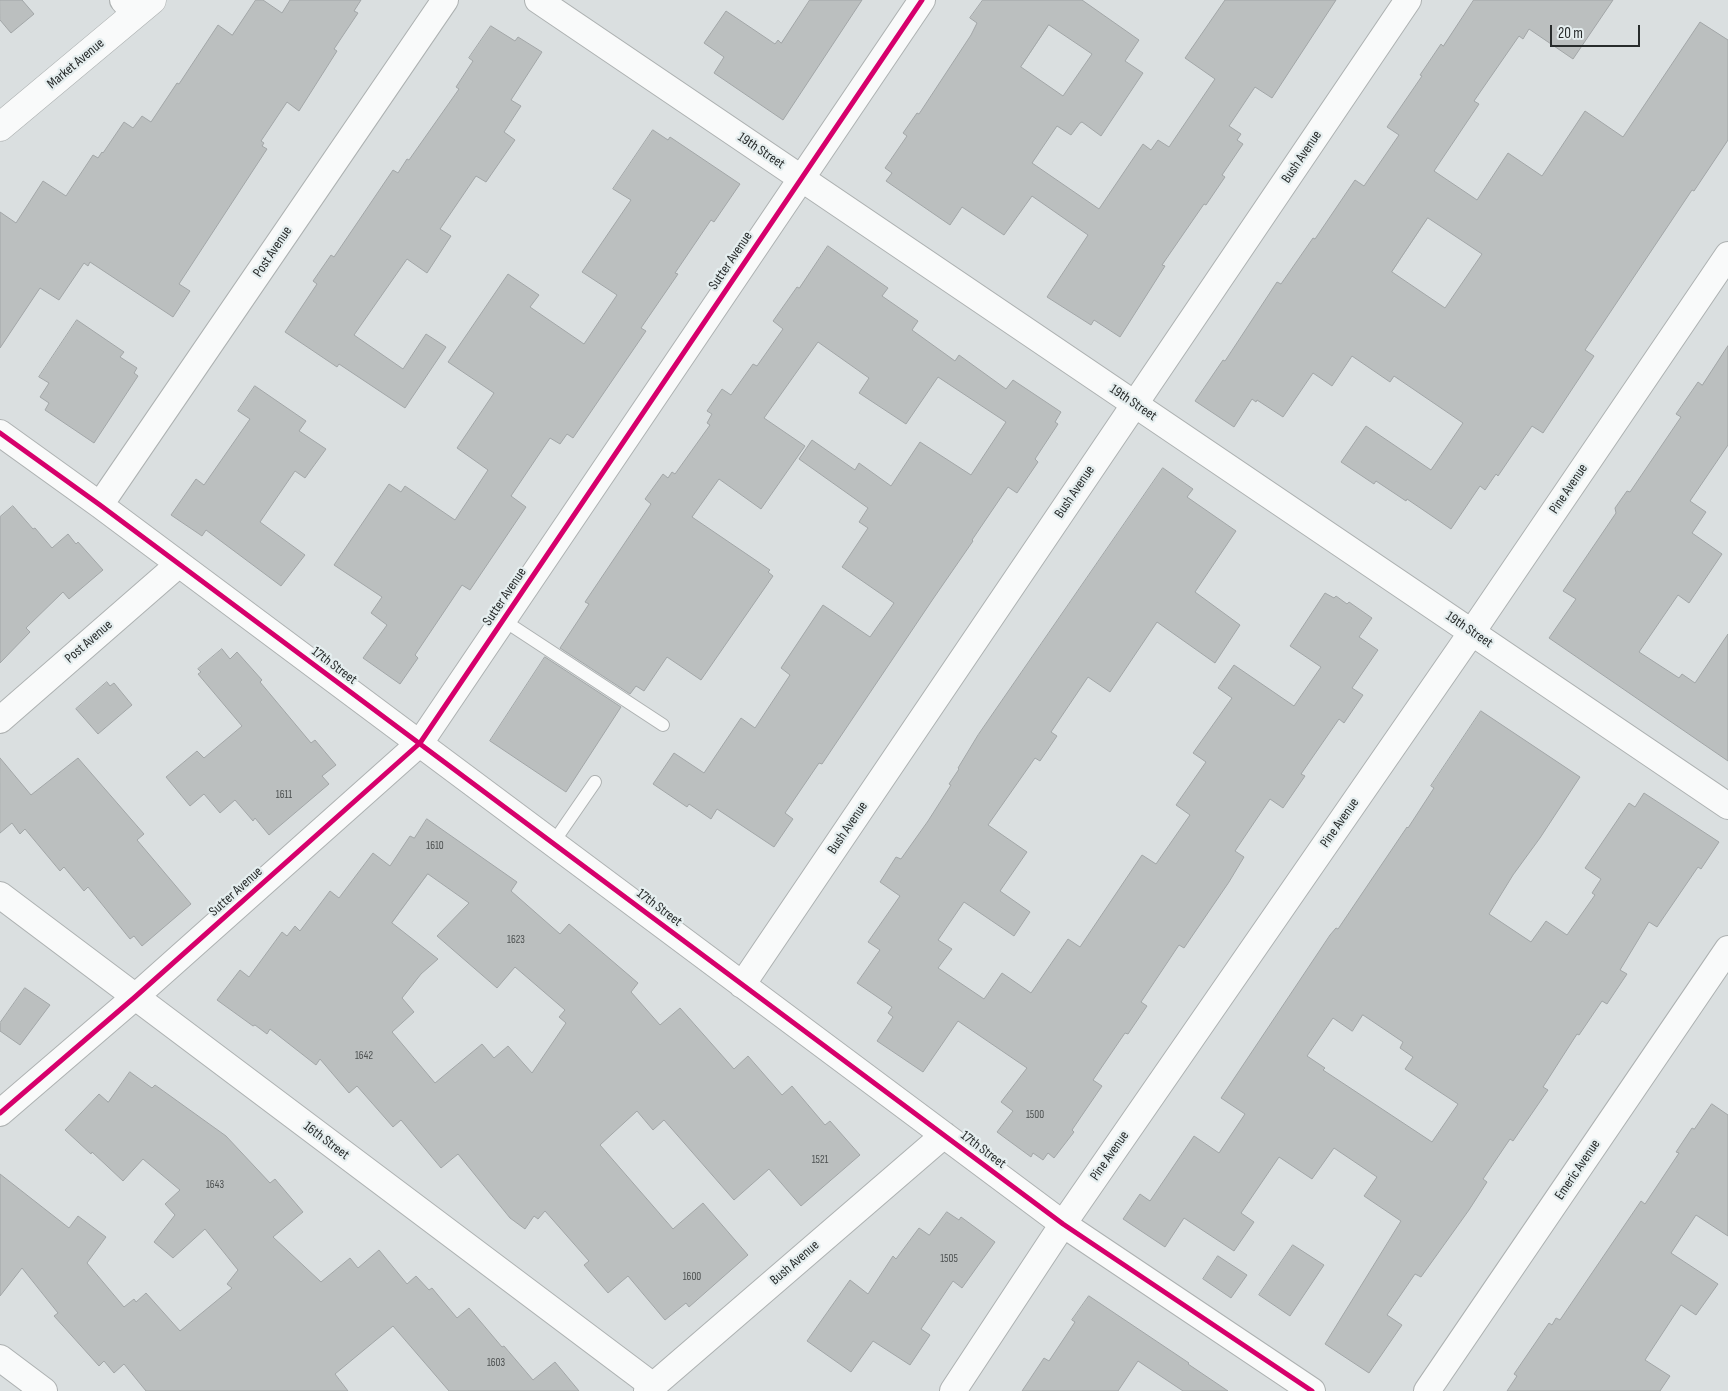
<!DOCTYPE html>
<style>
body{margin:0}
#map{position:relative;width:1728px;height:1391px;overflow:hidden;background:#dadfe0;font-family:"Sofia Sans Condensed",sans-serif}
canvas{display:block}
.scale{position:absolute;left:1550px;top:25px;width:90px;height:22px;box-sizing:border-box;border:2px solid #282c2c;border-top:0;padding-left:6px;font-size:15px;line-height:18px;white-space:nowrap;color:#282c2c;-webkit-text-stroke:4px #e5eeef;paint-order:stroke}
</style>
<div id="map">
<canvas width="1728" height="1391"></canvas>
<div class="scale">20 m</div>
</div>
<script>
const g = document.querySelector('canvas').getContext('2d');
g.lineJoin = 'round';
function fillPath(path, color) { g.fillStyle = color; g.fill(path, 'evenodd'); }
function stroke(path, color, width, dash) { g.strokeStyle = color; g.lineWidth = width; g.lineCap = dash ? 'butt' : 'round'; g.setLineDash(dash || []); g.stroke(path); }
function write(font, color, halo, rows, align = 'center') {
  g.font = font + ' "Sofia Sans Condensed",sans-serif'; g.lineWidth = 4.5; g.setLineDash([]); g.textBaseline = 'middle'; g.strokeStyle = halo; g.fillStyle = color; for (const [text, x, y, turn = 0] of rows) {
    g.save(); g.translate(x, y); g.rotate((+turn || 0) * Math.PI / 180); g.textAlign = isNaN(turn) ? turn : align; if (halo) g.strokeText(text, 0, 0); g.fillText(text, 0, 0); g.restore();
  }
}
const building = new Path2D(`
 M0,0H22L34,14L11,33L0,20Z
 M256,0H263L282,13L290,0H361L354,11L358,13L334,49L337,51L299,111L287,102L261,141L264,143L262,146L267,149L179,284L190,291L173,317L90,262L88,266L84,263L59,300L40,288L0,348V212L16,223L43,181L66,196L93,155L98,158L102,152L103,153L124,122L133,128L142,116L151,122L177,83L179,84L218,25L232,35Z
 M810,0H862L783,120L714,73L724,57L704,43L726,11L775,44L778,40L781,43Z
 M983,0H1082L1139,40L1125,61L1143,73L1101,136L1082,122L1080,123L1071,135L1057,126L1032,163L1099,209L1143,144L1151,150L1158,140L1169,147L1215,79L1185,58L1225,0H1336L1272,98L1255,87L1229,126L1241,134L1237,140L1243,144L1222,175L1225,177L1206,205L1204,204L1162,265L1165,266L1120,337L1094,320L1091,325L1047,297L1088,235L1032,196L1004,235L962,207L950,225L886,181L892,173L885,168L907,136L903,133L917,113L919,114L971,35L977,23L970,18ZM1049,25L1092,54L1063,96L1021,67Z
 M1474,0H1613L1573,59L1529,29L1523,39L1519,36L1474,101L1479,104L1434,171L1477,200L1508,153L1542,176L1585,111L1623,137L1700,22L1728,40V140L1694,191L1692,190L1585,350L1594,356L1543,433L1532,426L1498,476L1496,474L1485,490L1480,486L1451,529L1407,499L1406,501L1376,481L1374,484L1341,462L1366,426L1431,470L1463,423L1394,376L1390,382L1352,356L1332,386L1313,373L1283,417L1257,400L1256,402L1252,399L1234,427L1195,401L1223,360L1225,361L1277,282L1281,284L1313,238L1315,239L1355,180L1364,186L1399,135L1387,127L1422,76L1420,75L1441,44L1443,46ZM1428,218L1482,254L1445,308L1392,272Z
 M491,26L515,41L518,37L542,52L511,100L521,106L504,132L515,140L486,182L476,176L440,229L451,236L427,273L407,259L354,335L403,369L426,334L446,347L405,408L339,364L337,367L285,332L317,284L313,281L331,255L334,257L393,170L398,173L407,159L409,160L459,89L456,87L473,61L469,58Z
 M653,130L668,140L670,137L740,184L714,222L711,220L675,273L678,274L641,328L646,331L573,438L567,434L560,444L550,438L511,496L526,507L470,590L462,585L415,655L418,658L400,684L363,658L387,625L371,613L382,597L334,565L389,484L401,492L405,486L455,520L488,470L457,448L494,393L448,362L508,274L539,295L530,307L584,344L617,295L582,272L631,200L613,189Z
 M828,246L888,288L882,296L918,321L912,330L955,361L959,355L1006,389L1013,380L1061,412L1055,422L1058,424L1035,459L1038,462L1017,493L1008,487L972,540L973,541L933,599L822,764L819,763L785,813L793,819L774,847L717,809L711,819L689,804L687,807L653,784L674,753L704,773L741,718L755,728L790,675L781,668L823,605L870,637L894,603L842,567L868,528L859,522L868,508L799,459L812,440L855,470L859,463L891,486L920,442L971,475L1006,422L938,377L906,424L859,393L869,378L818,342L764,418L805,446L761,509L719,479L692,517L770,570L768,572L773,576L701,680L667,657L644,691L636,686L630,694L560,648L589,604L585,602L651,504L645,499L663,474L668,478L672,472L675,474L710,425L707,423L712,414L707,411L722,389L731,395L753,364L757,366L783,329L773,321L797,287L799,288Z
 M77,320L124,352L120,357L137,368L134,373L138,376L94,443L45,410L49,403L40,397L49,383L39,377Z
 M1728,346V445L1690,501L1706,512L1692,533L1722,554L1689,603L1678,595L1639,652L1679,678L1682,674L1695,683L1728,634V761L1549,638L1576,599L1563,591L1616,513L1615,508L1627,491L1630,492L1681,417L1676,414L1698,382L1702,385Z
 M255,386L306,421L299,431L326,449L305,478L295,471L260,522L305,555L281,586L206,530L202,536L171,515L196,479L204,485L250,419L238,411Z
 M1163,468L1193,489L1187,497L1236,531L1195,592L1240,625L1215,663L1157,622L1110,692L1088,677L1051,732L1057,736L1040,761L1035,758L988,825L1027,852L1000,891L1030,912L1014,936L964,902L938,940L952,949L938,968L984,999L1002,973L1031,993L1068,939L1080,947L1142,855L1156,864L1190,815L1176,805L1206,762L1193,753L1232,698L1218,688L1234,665L1294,706L1321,667L1290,646L1325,593L1334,598L1336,596L1347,604L1349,602L1372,618L1359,637L1378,650L1352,688L1363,695L1344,723L1339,719L1301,774L1305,776L1283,808L1270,799L1235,851L1244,857L1229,882L1184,948L1179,945L1141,1002L1147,1006L1128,1034L1125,1033L1093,1080L1102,1086L1072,1130L1074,1132L1054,1158L1048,1153L1043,1160L1033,1153L1031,1157L997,1132L1013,1111L1001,1102L1027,1068L958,1021L923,1072L877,1041L893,1017L888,1013L892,1007L857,983L880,950L868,942L900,896L880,882L896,857L901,859L928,821L951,785L949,784L959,769L958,768L978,735Z
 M13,506L33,529L35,528L52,548L68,534L76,544L78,542L103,570L69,599L63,592L26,628L30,632L0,663V517Z
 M222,649L230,659L237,652L262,680L260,682L311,743L315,740L336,765L322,776L329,784L269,835L255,818L253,821L235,800L220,813L204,794L190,806L166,777L197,751L204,758L242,726L198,674L201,672L198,669Z
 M545,657L621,707L566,792L490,741Z
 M107,682L110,686L114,683L132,705L98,734L76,709Z
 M1481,711L1580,777L1540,838L1513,875L1489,914L1531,942L1546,921L1567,935L1595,895L1592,893L1601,879L1585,868L1629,803L1635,807L1644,793L1719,842L1701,869L1698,867L1657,927L1649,922L1620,970L1627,974L1607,1004L1602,1001L1579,1035L1577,1034L1543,1087L1548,1090L1513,1141L1510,1139L1483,1179L1487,1182L1469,1210L1421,1277L1415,1274L1387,1315L1402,1325L1369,1373L1325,1344L1401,1221L1364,1196L1377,1177L1334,1148L1312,1179L1279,1157L1241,1213L1254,1222L1234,1251L1184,1218L1165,1247L1123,1219L1140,1194L1150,1201L1194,1136L1219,1153L1245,1114L1221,1098L1330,935L1336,928L1338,929L1407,827L1408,828L1434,788L1431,786ZM1363,1015L1403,1042L1400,1048L1413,1057L1405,1069L1458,1104L1432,1142L1323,1070L1325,1068L1307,1056L1333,1018L1352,1031Z
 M0,758L31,795L78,758L144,834L137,840L191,904L142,946L134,936L130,939L88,887L84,891L64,867L60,871L25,829L20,834L12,823L0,833Z
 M427,819L517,882L511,891L560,934L569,924L631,977L638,983L631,992L660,1025L680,1008L734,1069L748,1056L782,1095L792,1086L825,1125L830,1121L860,1155L801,1206L769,1169L734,1200L664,1120L653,1130L637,1111L600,1145L673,1229L703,1203L748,1255L689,1307L686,1303L665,1320L628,1276L608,1293L584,1265L589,1261L545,1211L538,1219L534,1216L525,1229L510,1218L458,1154L441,1168L401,1120L393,1127L357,1086L349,1093L320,1059L316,1065L270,1029L267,1034L255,1025L253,1026L217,1000L240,970L249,977L282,932L287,936L295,926L300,931L330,891L339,898L373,853L390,866L410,836L414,838ZM428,874L469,903L437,936L497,988L515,967L565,1010L559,1017L566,1023L532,1073L508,1046L494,1058L482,1044L435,1083L392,1032L414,1012L402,998L421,974L438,959L392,923Z
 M25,988L50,1005L20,1045L0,1031V1023Z
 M130,1072L152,1088L155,1085L226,1136L270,1183L275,1179L303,1212L273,1237L321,1282L350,1258L358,1268L379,1250L407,1284L416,1276L429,1290L432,1288L457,1318L469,1308L502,1347L504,1346L533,1380L555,1362L579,1391H449L393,1326L335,1374L348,1391H146L124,1364L114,1373L104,1361L99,1366L54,1316L58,1313L22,1268L0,1296V1174L69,1228L78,1216L106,1237L87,1263L124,1307L134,1299L136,1302L146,1293L180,1331L232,1288L227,1284L238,1270L205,1229L173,1258L154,1242L175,1215L165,1204L180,1190L143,1159L123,1181L92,1152L91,1154L65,1130L99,1094L108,1102Z
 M1712,1104L1728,1115V1236L1696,1215L1671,1253L1718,1284L1696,1315L1681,1305L1645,1360L1670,1376L1660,1391H1507L1517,1376L1514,1374L1549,1323L1552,1325L1556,1318L1560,1320L1641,1201L1645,1204L1679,1153L1676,1152L1692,1128L1694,1129Z
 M947,1212L959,1220L961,1217L995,1242L962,1288L953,1281L921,1329L930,1335L910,1365L873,1341L851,1372L807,1341L850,1280L868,1294L893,1256L896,1259L919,1228L929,1235Z
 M1293,1245L1324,1265L1290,1316L1259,1295Z
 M1218,1256L1247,1275L1231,1298L1203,1279Z
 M1089,1296L1189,1363L1188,1364L1228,1391H1183L1138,1361L1118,1391H1022L1044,1358L1049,1361L1075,1322L1072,1320Z`);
const service = new Path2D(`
 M503,620L663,725
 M553,843L595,782`);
const minor = new Path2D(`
 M123,0L135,14
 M538,0L1728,806
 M0,433L100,505L1063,1224L1312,1391
 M100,505L445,0
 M0,720L179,564
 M0,895L653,1386
 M742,985L1408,0
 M0,1113L135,997L420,743L922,0
 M0,1358L44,1391
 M647,1391L944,1135
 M953,1391L1063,1224L1472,632L1728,255
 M1427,1391L1728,949`);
const tertiary = new Path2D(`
 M0,127L152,0`);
const cycleway = new Path2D(`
 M0,433L100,505L1063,1224L1312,1391
 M0,1113L135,997L420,743L922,0`);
const numberNames = [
 ["1611",284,795],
 ["1610",435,846],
 ["1623",516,940],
 ["1642",364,1056],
 ["1500",1035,1115],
 ["1521",820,1160],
 ["1643",215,1185],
 ["1505",949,1259],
 ["1600",692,1277],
 ["1603",496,1363]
];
const streetNames = [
 ["Market Avenue",76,64,-40],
 ["19th Street",761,151,34],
 ["Bush Avenue",1302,157,-56],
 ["Post Avenue",273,252,-56],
 ["Sutter Avenue",731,261,-56],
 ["19th Street",1133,403,34],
 ["Pine Avenue",1569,489,-56],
 ["Bush Avenue",1075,492,-56],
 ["Sutter Avenue",505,597,-56],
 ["19th Street",1469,630,34],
 ["Post Avenue",89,642,-41],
 ["17th Street",334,666,37],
 ["Pine Avenue",1340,823,-55],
 ["Bush Avenue",848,828,-56],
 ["Sutter Avenue",236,892,-42],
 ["17th Street",659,908,37],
 ["16th Street",326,1141,37],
 ["17th Street",983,1150,37],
 ["Pine Avenue",1110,1156,-55],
 ["Emeric Avenue",1578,1170,-56],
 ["Bush Avenue",795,1263,-41]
];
fillPath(building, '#bbbfbf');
stroke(building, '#a2a6a7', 1);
stroke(service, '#adb1b1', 14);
stroke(minor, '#adb1b1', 28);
stroke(tertiary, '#adb1b1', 29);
stroke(service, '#f9fafa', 12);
stroke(minor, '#f9fafa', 26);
stroke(tertiary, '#f9fafa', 28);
stroke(cycleway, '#d6006c', 5);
write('11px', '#4d5151', null, numberNames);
write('14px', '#282c2c', '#e5eeef', streetNames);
</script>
